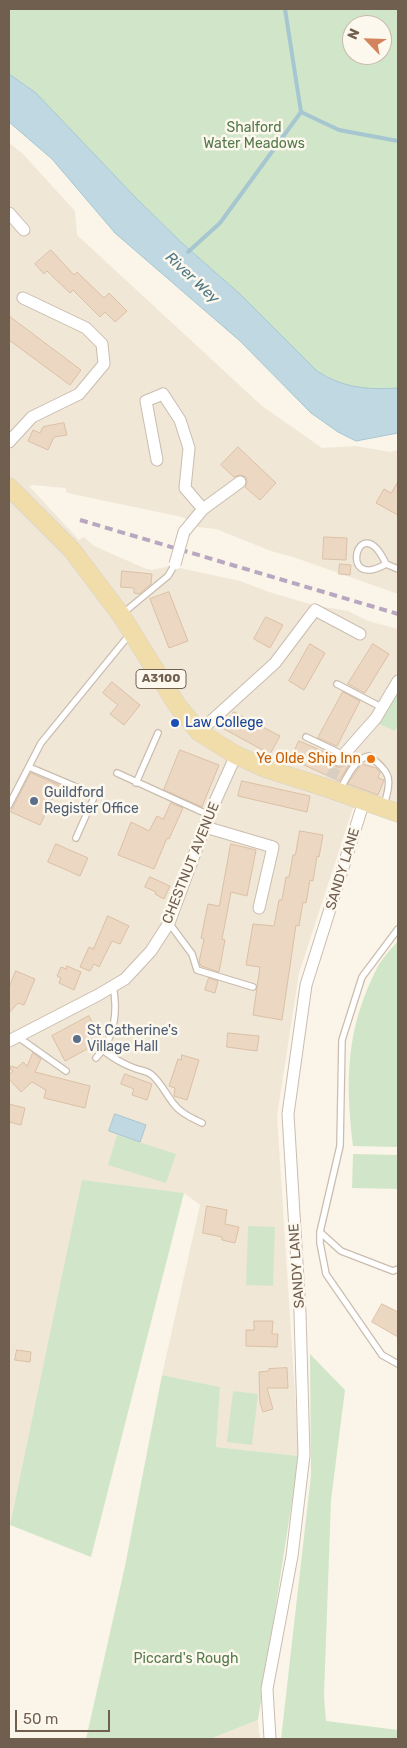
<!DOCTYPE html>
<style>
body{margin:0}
#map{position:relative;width:407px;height:1748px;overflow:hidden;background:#faf5e8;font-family:Rubik,sans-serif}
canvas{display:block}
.frame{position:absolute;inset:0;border:10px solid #705e4f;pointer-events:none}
.north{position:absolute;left:342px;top:15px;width:50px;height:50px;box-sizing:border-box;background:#fdf8ee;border:1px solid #c5baae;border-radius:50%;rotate:294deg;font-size:14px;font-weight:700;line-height:20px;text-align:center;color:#705e4f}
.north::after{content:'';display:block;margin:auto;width:18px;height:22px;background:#d4845c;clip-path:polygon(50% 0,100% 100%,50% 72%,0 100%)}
.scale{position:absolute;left:15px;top:1710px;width:95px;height:22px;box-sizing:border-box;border:2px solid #705e4f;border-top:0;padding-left:6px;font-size:15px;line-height:18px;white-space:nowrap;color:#705e4f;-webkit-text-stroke:4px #fdf8ee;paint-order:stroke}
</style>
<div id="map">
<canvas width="407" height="1748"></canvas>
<div class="frame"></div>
<div class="north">N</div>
<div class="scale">50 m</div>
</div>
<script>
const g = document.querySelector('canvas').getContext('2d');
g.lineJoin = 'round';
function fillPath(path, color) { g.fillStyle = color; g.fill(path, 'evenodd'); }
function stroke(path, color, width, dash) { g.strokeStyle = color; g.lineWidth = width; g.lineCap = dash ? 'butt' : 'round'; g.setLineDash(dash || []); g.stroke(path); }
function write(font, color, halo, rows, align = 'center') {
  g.font = font + ' Rubik,sans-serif'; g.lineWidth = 5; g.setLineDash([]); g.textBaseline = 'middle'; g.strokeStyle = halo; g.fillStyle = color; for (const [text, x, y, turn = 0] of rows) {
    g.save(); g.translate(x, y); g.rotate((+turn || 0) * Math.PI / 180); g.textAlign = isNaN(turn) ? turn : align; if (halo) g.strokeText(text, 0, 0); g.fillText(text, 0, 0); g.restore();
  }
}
const residential = new Path2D(`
 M9,143L22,153L75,211L77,235L262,406L322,448L356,446L390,452L398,450V594L293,557L271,551L216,529L198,527L182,517L72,494L66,492V488L33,485L29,486L79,540L84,537L94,546L144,568L152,570L170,566L240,581L269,592L313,605L348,611L368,621L398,629V813L354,805L299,973L277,1116L299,1456L216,1447L220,1387L162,1375L200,1205L184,1193L83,1181L10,1525Z
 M258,1720L260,1739H210Z`);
const green = new Path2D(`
 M9,9H398V388C368,390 343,388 317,371L240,294L182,243L135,197L36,93L9,74ZM352,25H382V55H352Z
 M398,686V724L395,731L377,723Z
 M398,941V1147L353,1146C345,1081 346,1028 377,968C382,958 391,949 398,941Z
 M117,1135L176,1154L166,1183L108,1165Z
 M353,1154L398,1155V1189L352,1188Z
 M82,1180L184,1193L91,1557L10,1525Z
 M248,1226L275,1227L273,1286L246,1285Z
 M310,1354L345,1390L331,1500L324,1696L326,1721L398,1730V1739H281L311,1475Z
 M162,1375L220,1387L216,1447L299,1456L258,1720L210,1739H86L125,1566Z
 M233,1391L258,1394L252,1445L227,1442Z`);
const water = new Path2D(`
 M9,74L36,93L135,197L182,243L240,294L317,371C343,388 368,390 398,388V433L356,441L338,432L311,413L240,341L115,233L52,159L9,122Z
 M115,1114L146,1125L140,1142L109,1131Z`);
const stream = new Path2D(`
 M285,9L301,112
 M188,252L220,223L301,112L339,130L398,141`);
const building = new Path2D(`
 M51,250L74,275L77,272L104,298L109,293L127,311L115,322L105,312L100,317L73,290L70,293L47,271L44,274L35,264Z
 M9,316L81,370L70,385L9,340Z
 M64,423L67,435L54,437L48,450L28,441L33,430L40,433L43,427Z
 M238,447L276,483L260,500L245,487L247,482L246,477L240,475L234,477L221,465Z
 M398,482V515L376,503L384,489L391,493Z
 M324,537L347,538L346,560L323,559Z
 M340,564L351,565L350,575L339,574Z
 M122,571L152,574L151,584L139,594L134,593V588L121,587Z
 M169,592L188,641L169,648L150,599Z
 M266,617L283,625L270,648L254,639Z
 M310,644L325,653L304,690L289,681Z
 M373,644L389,654L365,693L348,684Z
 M112,682L140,705L124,725L110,714L118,705L103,693Z
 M343,692L360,701L337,746L318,738Z
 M234,712L280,736L270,754L224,729Z
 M299,741L332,755V763L337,767H342L346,764L349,765L339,781L291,759Z
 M180,750L219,765L202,807L164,790Z
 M362,764L376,768L380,772L378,778L384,780L378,795L348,784Z
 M31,773L59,785L40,825L11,812Z
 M242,781L310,796L307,812L238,796Z
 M171,803L183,808L169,839L167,838L154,869L118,855L131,822L149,831L157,816L163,819Z
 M300,831L323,835L319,857L317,856L313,881L310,880L306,903L303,902L299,926L296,925L282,1020L253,1015L260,967L246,965L253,924L274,926L279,900H282L286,877H289L293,855H295Z
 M56,844L88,858L80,876L48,862Z
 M231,844L256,850L247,896L231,892L222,939L225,940L219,972L201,966L199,962L204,939L201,938L208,904L219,906Z
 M150,877L170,886L164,899L155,894L156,892L145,887Z
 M108,916L129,926L120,944L112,941L99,967L94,964L90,971L80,967L89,947L93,949Z
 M67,966L81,972L74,990L59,983L61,978L57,976L61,967L66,969Z
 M16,971L35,979L24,1005L18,1003L9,1013V988Z
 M209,978L218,981L215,993L205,990Z
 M89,1016L102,1041L65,1061L52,1036Z
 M228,1033L259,1036L257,1051L227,1047Z
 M33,1053L41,1059L35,1072L90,1086L85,1108L44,1098L46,1090L32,1082L21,1092L9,1079V1075L13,1071L10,1069L11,1066L17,1068L23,1062L27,1066Z
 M182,1055L199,1060L187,1100L174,1096L175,1088L169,1086L178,1059L181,1060Z
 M125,1074L152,1084L147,1100L132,1095L134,1089L121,1084Z
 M9,1104L25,1108L21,1125L9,1122Z
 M207,1206L227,1210L225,1224L239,1227L235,1243L222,1240V1237L203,1233Z
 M382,1304L398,1312V1337L372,1322Z
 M254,1321H273L272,1334H278L277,1347L246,1346V1330H254Z
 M17,1350L31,1352L30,1362L15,1360Z
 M287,1368L288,1388H267L273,1409L263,1412L260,1403L259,1372L269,1371V1369Z`);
const streetTunnel = new Path2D(`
 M331,778L339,760`);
const lane = new Path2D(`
 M386,564C336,593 359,505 386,564L398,569
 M122,614L168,576L175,564
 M337,684L383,708
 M306,737L344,755
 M29,767L95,795L76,838
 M117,773L209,815
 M136,783L158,733
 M340,790C346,779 355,758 369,756C393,774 391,779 384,806
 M9,805L41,743L130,634
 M169,923L192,954L197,970L253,987
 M398,929L362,977L342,1040L340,1146L320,1232V1243L326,1274L382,1355L398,1364
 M18,1037L66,1071
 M104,1051C113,1058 123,1064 134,1068C141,1071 146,1070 152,1075C161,1083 166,1094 173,1103C180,1113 192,1118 202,1123
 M96,1058C115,1039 118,1011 113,986
 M320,1232L341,1251L393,1271L398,1269`);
const street = new Path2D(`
 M9,213L24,230
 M9,442L32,417L79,394L104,364L102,344L86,328L23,298
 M157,460L146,401L163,394L180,420L189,448L185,488L203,509L240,482
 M184,532L203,509
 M199,732L275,663L315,610L360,634
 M339,760L376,718L398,681
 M205,827L273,847L259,908
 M9,1041L98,995L125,979L151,951L169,923L209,815L236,755
 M270,1739L267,1689L292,1556L304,1455L300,1313L288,1114L306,985L364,801`);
const primary = new Path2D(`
 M9,487L72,550L121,615L177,705L199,732L236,755L267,769L327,788L398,813`);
const rail = new Path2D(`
 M80,520L398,614`);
const streetBridge = new Path2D(`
 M175,564L184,532`);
const markers = [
 [175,723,5,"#1a4fb4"],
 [371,759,5,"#e8710a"],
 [34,801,5,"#5c6f8a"],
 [77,1039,5,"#5c6f8a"]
];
const shields = [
 [161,679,50]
];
const shieldNames = [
 ["A3100",161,679]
];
const parkNames = [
 ["Shalford",254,128],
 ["Water Meadows",254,144],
 ["Piccard's Rough",186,1659]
];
const transitNames = [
 ["Law College",185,723]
];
const foodNames = [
 ["Ye Olde Ship Inn",361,759]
];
const serviceNames = [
 ["Guildford",44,793],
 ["Register Office",44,809],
 ["St Catherine's",87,1031],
 ["Village Hall",87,1047]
];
const streetNames = [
 ["CHESTNUT AVENUE",191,863,-68],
 ["SANDY LANE",343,869,-73],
 ["SANDY LANE",297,1266,-94]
];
const waterNames = [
 ["River Wey",192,278,43]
];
fillPath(residential, '#f0e7d7');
fillPath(green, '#d1e6c8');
fillPath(water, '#bfd8e1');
stroke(water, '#a6c6d1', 1);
stroke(stream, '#a6c6d1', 4);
fillPath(building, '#ecd7c3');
stroke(building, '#dcc0a5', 1);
stroke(streetTunnel, '#d8cfc2', 11, [11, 5.5]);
stroke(lane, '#cabdaf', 8);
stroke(street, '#cabdaf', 13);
stroke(primary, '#d7d2ce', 19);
stroke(lane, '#fff', 5.5);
stroke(street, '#fff', 11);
stroke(primary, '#f0dda9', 18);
stroke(rail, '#b9a7c2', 4, [8, 5]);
stroke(streetBridge, '#cabdaf', 13, []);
stroke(streetBridge, '#fff', 11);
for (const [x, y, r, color] of markers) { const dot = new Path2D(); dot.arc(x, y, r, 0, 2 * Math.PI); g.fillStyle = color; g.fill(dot); stroke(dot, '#fdf8ee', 2); }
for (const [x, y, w] of shields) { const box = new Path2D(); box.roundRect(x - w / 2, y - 9.5, w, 19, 4); g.fillStyle = '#fdf8ee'; g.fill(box); stroke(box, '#705e4f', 1); }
write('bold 12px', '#705e4f', null, shieldNames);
write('14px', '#547a4c', '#fdf8ee', parkNames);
write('14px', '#164399', '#fdf8ee', transitNames, 'left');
write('14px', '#c56008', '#fdf8ee', foodNames, 'right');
write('14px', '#4e5e75', '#fdf8ee', serviceNames, 'left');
write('14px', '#705e4f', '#fdf8ee', streetNames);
write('italic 15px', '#4f7887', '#fdf8ee', waterNames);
</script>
